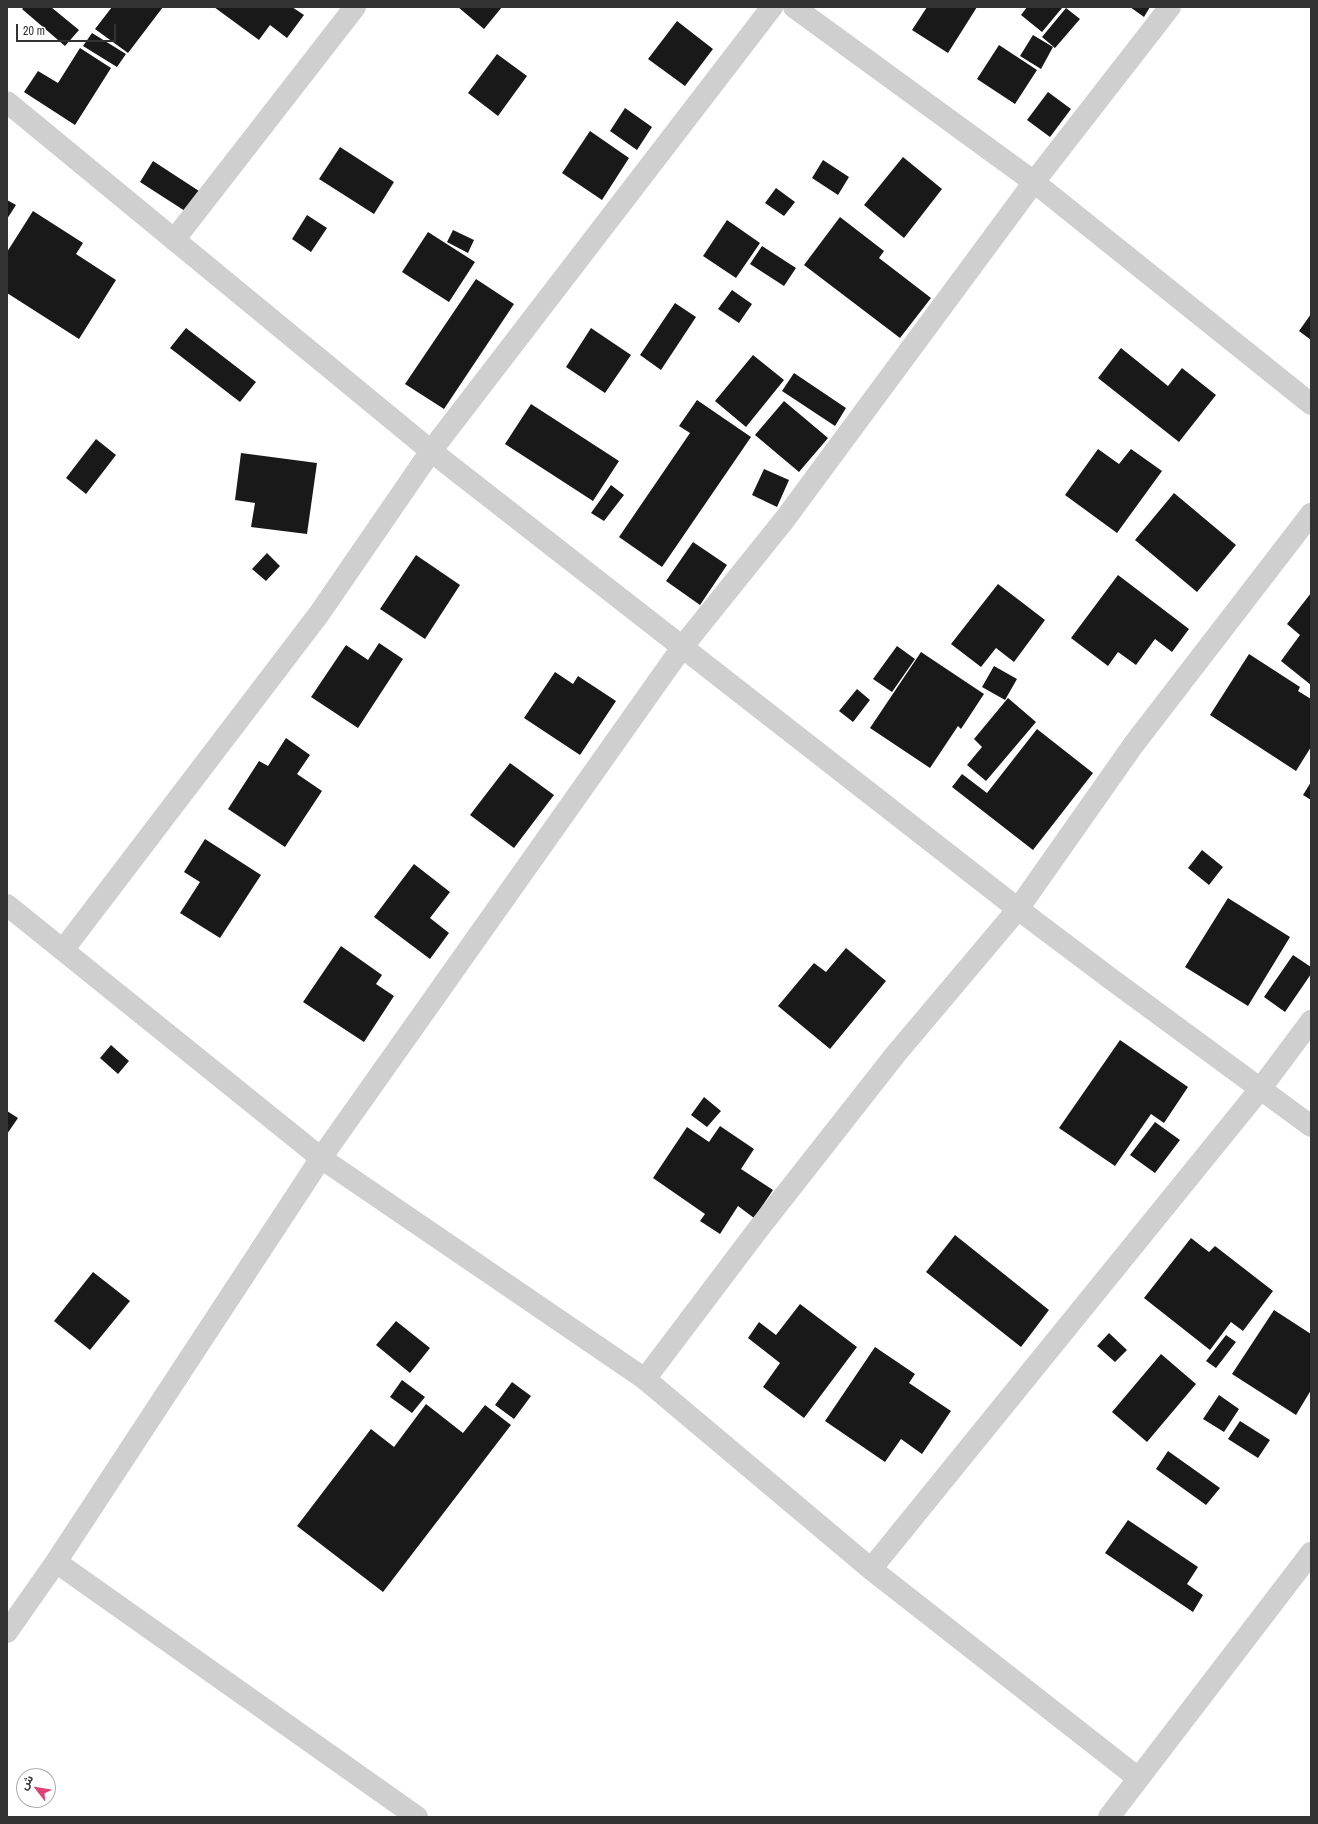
<!DOCTYPE html>
<meta charset="utf-8">
<style>
body{margin:0}
#map{position:relative;width:1318px;height:1824px;overflow:hidden;background:#fff;font-family:"Archivo Narrow","Noto Sans Arabic",sans-serif}
canvas{display:block}
.frame{position:absolute;inset:0;border:8px solid #323232;pointer-events:none}
.north{position:absolute;left:16px;top:1768px;width:40px;height:40px;box-sizing:border-box;background:#fff;border:1px solid #adadad;border-radius:50%;rotate:301deg;font-size:11px;font-weight:700;line-height:16px;text-align:center;color:#323232}
.north::after{content:'';display:block;margin:auto;width:14px;height:18px;background:#dc4273;clip-path:polygon(50% 0,100% 100%,50% 72%,0 100%)}
.scale{position:absolute;left:16px;top:24px;width:100px;height:18px;box-sizing:border-box;border:2px solid #323232;border-top:0;padding-left:5px;font-size:12px;line-height:14px;white-space:nowrap;color:#323232;-webkit-text-stroke:3px #fff;paint-order:stroke}
</style>
<div id="map">
<canvas width="1318" height="1824"></canvas>
<div class="frame"></div>
<div class="north">ش</div>
<div class="scale">20 m</div>
</div>
<script>
const g = document.querySelector('canvas').getContext('2d');
g.lineJoin = 'round';
function fillPath(path, color) { g.fillStyle = color; g.fill(path, 'evenodd'); }
function stroke(path, color, width, dash) { g.strokeStyle = color; g.lineWidth = width; g.lineCap = dash ? 'butt' : 'round'; g.setLineDash(dash || []); g.stroke(path); }
const building = new Path2D(`
 M24,7H51L79,30L65,46L22,9Z
 M112,7H163L128,53L95,29Z
 M214,7H292L304,15L287,38L270,25L259,40Z
 M458,7H502L484,29Z
 M927,7H977L948,53L912,30Z
 M1027,7H1061L1062,8L1042,32L1021,15Z
 M1130,7H1150L1144,17Z
 M1066,8L1080,19L1055,48L1042,37Z
 M677,21L713,49L685,86L648,59Z
 M92,33L126,54L117,67L83,46Z
 M1033,35L1053,47L1041,69L1020,56Z
 M999,45L1037,70L1015,104L977,79Z
 M80,48L111,68L75,125L24,92L38,71L58,83Z
 M497,54L527,76L498,116L468,93Z
 M1048,92L1071,109L1050,137L1027,120Z
 M625,108L652,127L637,150L610,131Z
 M590,131L629,158L602,200L562,173Z
 M340,147L394,182L374,214L319,179Z
 M903,157L942,189L904,238L864,205Z
 M823,160L849,177L838,195L812,178Z
 M153,161L199,191L185,211L140,182Z
 M776,188L795,202L784,216L765,203Z
 M7,200L16,205L7,219Z
 M33,211L83,243L76,254L116,280L79,339L7,293V252Z
 M307,215L327,228L311,252L292,239Z
 M840,217L884,251L879,258L931,298L900,338L804,265Z
 M727,220L760,243L736,278L703,256Z
 M453,230L474,240L468,253L447,242Z
 M428,232L475,262L449,302L402,272Z
 M762,246L796,268L784,286L750,264Z
 M476,279L514,304L444,409L405,384Z
 M732,290L752,304L739,323L718,309Z
 M675,303L696,317L661,370L640,355Z
 M1311,314V340L1299,331Z
 M186,328L256,382L240,402L170,348Z
 M591,328L631,355L605,393L566,367Z
 M1121,348L1168,386L1182,368L1216,395L1179,442L1098,378Z
 M753,355L784,380L746,427L715,401Z
 M794,373L846,408L835,426L782,391Z
 M697,400L751,437L662,567L619,537L690,433L679,426Z
 M784,401L828,438L799,472L755,435Z
 M531,404L619,461L593,501L505,444Z
 M96,439L116,455L86,494L66,478Z
 M1098,449L1119,464L1131,449L1162,471L1117,533L1065,495Z
 M241,453L317,463L307,534L251,527L255,503L235,500Z
 M764,469L789,480L777,507L752,495Z
 M611,485L624,495L604,521L591,513Z
 M1174,493L1236,545L1197,592L1135,540Z
 M693,542L727,565L700,605L666,581Z
 M267,553L280,566L266,581L252,569Z
 M416,555L460,585L425,639L380,609Z
 M1118,575L1189,629L1172,652L1155,639L1136,665L1118,652L1108,666L1071,638Z
 M998,584L1045,620L1014,662L996,648L981,667L951,644Z
 M1311,593V685L1281,661L1300,635L1287,624Z
 M379,643L403,659L358,728L311,697L346,645L368,660Z
 M897,646L915,659L892,692L873,679Z
 M921,652L984,694L961,729L958,726L930,768L870,728Z
 M1249,654L1300,687L1298,691L1311,699V747L1296,771L1210,715Z
 M994,666L1017,679L1005,700L982,687Z
 M555,672L573,684L578,676L616,701L580,755L524,718Z
 M857,689L870,700L853,722L839,711Z
 M1008,698L1036,722L986,781L967,765L982,747L974,739Z
 M1037,729L1093,773L1033,850L952,787L962,774L987,793Z
 M286,738L310,755L297,774L322,791L285,847L228,809L259,761L268,766Z
 M510,763L554,795L514,848L470,815Z
 M1311,782V800L1303,795Z
 M205,839L261,875L220,938L180,913L200,882L184,872Z
 M1202,850L1223,867L1209,885L1188,868Z
 M414,864L450,892L430,918L449,933L430,959L374,917Z
 M1228,898L1290,937L1248,1006L1185,967Z
 M341,946L382,975L376,984L394,996L364,1042L303,1002Z
 M846,948L886,981L830,1049L778,1006L814,963L826,972Z
 M1293,955L1311,967V974L1285,1012L1264,997Z
 M1120,1040L1188,1087L1164,1123L1151,1114L1115,1166L1059,1128Z
 M111,1045L129,1061L118,1074L100,1058Z
 M704,1097L721,1111L707,1127L691,1115Z
 M7,1111L18,1118L7,1134Z
 M1155,1122L1180,1140L1155,1173L1130,1155Z
 M720,1126L754,1149L741,1169L773,1190L754,1218L738,1206L720,1234L700,1221L705,1214L653,1178L687,1127L709,1142Z
 M955,1235L1049,1310L1021,1347L926,1272Z
 M1191,1238L1209,1252L1215,1246L1273,1291L1243,1331L1231,1322L1210,1350L1144,1298Z
 M93,1272L130,1301L90,1350L54,1321Z
 M800,1304L857,1347L804,1418L763,1387L780,1363L748,1338L759,1322L776,1335Z
 M1274,1310L1311,1334V1390L1296,1415L1232,1374Z
 M396,1321L430,1348L410,1373L376,1345Z
 M1109,1333L1127,1350L1115,1362L1097,1346Z
 M1226,1335L1236,1342L1216,1368L1206,1361Z
 M875,1347L915,1374L909,1383L951,1411L922,1454L901,1439L885,1462L825,1421Z
 M1161,1354L1196,1384L1147,1442L1112,1412Z
 M402,1380L425,1397L412,1413L390,1397Z
 M512,1382L531,1396L514,1419L495,1405Z
 M1219,1395L1239,1409L1224,1432L1203,1419Z
 M426,1404L463,1433L485,1405L511,1425L383,1592L297,1526L371,1429L394,1447Z
 M1240,1421L1270,1440L1258,1458L1228,1439Z
 M1168,1451L1220,1488L1206,1505L1156,1469Z
 M1128,1520L1198,1567L1187,1584L1203,1595L1193,1612L1105,1553Z`);
const street = new Path2D(`
 M794,7L1034,182L1311,404
 M7,102L431,451L1018,909L1111,979L1311,1126
 M174,240L355,7
 M7,905L321,1158L645,1379L871,1569L1138,1778
 M63,950L319,614L431,451L772,7
 M645,1379L756,1232L895,1055L1018,909L1134,744L1311,514
 M56,1562L417,1817
 M871,1569L1261,1088L1311,1021
 M7,1632L56,1562L321,1158L683,646L785,519L1034,182L1170,7
 M1109,1817L1311,1553`);
fillPath(building, '#191919');
stroke(street, '#cfcfcf', 22);
</script>
